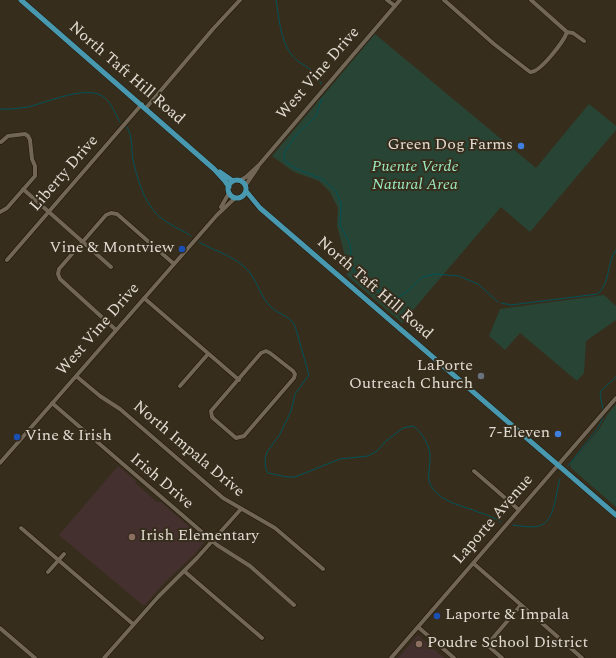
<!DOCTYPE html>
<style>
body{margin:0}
canvas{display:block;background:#372d1d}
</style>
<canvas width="616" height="658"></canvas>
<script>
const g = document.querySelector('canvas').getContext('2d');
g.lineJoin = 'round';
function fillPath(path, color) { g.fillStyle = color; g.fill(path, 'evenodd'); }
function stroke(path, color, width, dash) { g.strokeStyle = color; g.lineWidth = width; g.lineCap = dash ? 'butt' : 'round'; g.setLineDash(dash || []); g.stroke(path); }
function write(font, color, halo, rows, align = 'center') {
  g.font = font + ' Spectral,serif'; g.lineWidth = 4; g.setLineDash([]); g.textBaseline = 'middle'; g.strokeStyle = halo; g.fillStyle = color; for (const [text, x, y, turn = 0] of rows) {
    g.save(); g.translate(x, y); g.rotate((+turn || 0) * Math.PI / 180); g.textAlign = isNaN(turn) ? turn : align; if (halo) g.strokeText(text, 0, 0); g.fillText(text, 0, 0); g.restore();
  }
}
const education = new Path2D(`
 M118,466L136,481L135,483L157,502H161L205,541L193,556L165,582L144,606L59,535Z
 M417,636H419L444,658H398Z`);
const green = new Path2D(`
 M375,34L536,168L589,104L616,126V130L530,232L501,207L402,323L346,275L349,271L337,226L338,208L330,192L319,181L294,172L272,156Z
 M604,295L616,306V320L586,341L584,373L577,381L520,333L505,350L489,336L500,309Z
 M616,404V507L571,468L570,464L600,428L607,415Z`);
const stream = new Path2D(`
 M276,0C279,17 280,39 291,54C301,67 314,66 321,84
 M322,98L316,116L296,135L284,153V157L286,162L295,168L324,180L336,191L341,204L340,225L350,244L352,267L358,277L390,298L399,297L409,290L422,277L436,274L459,276L478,284L498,302
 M0,109C9,110 19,108 28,107C46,103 89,83 105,98C112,104 115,114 120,122
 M127,127C133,137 131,149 133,160C139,185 146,211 170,224C177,229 185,231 191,236
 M199,242C216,252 238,257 250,273C258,283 261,298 271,307C280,316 292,315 296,329L309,375L295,394L291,411L280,434L267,452L265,460L266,469L268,473L287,477H295L340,459L368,456L377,451L386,441L403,428L413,426C422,432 431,447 430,458C430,471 425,480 434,490C444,503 464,506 478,512C486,514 494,518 501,522
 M501,303L511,305L598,294C611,281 606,264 616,250
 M603,409L600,394L601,391L616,377
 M568,466L598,428L603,418
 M513,525C521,526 531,528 539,526C556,521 555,493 560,479`);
const minor = new Path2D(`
 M387,0L395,6
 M444,0L494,44L530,72C540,73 564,41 567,32
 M531,0L567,32L573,33L584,41
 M146,108L213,29L240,0
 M239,181L246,177L259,165L400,0
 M245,186L258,167
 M23,189L111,267
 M221,207L229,193
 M0,212L7,208L35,176V166L32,159L30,140L28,136L25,134L8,136L1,142
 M7,260L142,104
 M144,298L239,380
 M116,330L60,279L58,274L59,269L106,215L111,213L117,214L174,264
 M266,351L270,353L293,371L295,374L294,378L244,436L236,438L214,419L212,417L211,411L261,353Z
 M76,376L100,396L120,409L223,498L275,528L323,569
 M180,386L208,354
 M52,403L217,545L250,566L294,605
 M0,463L217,215L235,198
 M474,471L519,510
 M21,528L133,624
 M473,563L582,658
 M184,571L262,638
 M48,572L64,554
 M418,627L454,658
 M0,628L35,658
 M104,658L158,597L197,558L241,509
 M391,658L616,398
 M502,658L487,645L521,605`);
const major = new Path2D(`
 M21,0L214,169L225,181L229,187
 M220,172L233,181
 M228 189a9 9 0 1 1 18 0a9 9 0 1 1-18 0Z
 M246,191L260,208L616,515`);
const markers = [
 [521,146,4,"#3f7fe0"],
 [182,249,4,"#1a4fb4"],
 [481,376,4,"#6b7280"],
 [558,434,4,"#3f7fe0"],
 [17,437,4,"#1a4fb4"],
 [132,537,4,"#8d6e63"],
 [437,616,4,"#1a4fb4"],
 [419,644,4,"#8d6e63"]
];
const streetNames = [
 ["North Taft Hill Road",126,74,41],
 ["West Vine Drive",319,74,-49],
 ["Liberty Drive",65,174,-49],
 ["North Taft Hill Road",374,289,41],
 ["West Vine Drive",99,330,-49],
 ["North Impala Drive",188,450,40],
 ["Irish Drive",161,482,40],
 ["Laporte Avenue",494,520,-49]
];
const poiNames = [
 ["Green Dog Farms",513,146],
 ["Vine & Montview",174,249],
 ["LaPorte",473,367],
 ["Outreach Church",473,385],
 ["7-Eleven",550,434],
 ["Vine & Irish",25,437,"left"],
 ["Irish Elementary",140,537,"left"],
 ["Laporte & Impala",445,616,"left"],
 ["Poudre School District",427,644,"left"]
];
const parkNames = [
 ["Puente Verde",415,168],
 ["Natural Area",415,186]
];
fillPath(education, '#44302f');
fillPath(green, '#274434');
stroke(stream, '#015359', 1);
stroke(minor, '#1e1506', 5);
stroke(major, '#1e1506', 6);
stroke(minor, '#726756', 4);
stroke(major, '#4898af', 5);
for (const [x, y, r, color] of markers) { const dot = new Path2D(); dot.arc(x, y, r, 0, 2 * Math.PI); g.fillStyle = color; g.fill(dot); stroke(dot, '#372d1d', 1.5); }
write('16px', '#e3dcd2', '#372d1d', streetNames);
write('16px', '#e3dcd2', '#372d1d', poiNames, 'right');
write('italic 16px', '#9ae9be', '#372d1d', parkNames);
</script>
